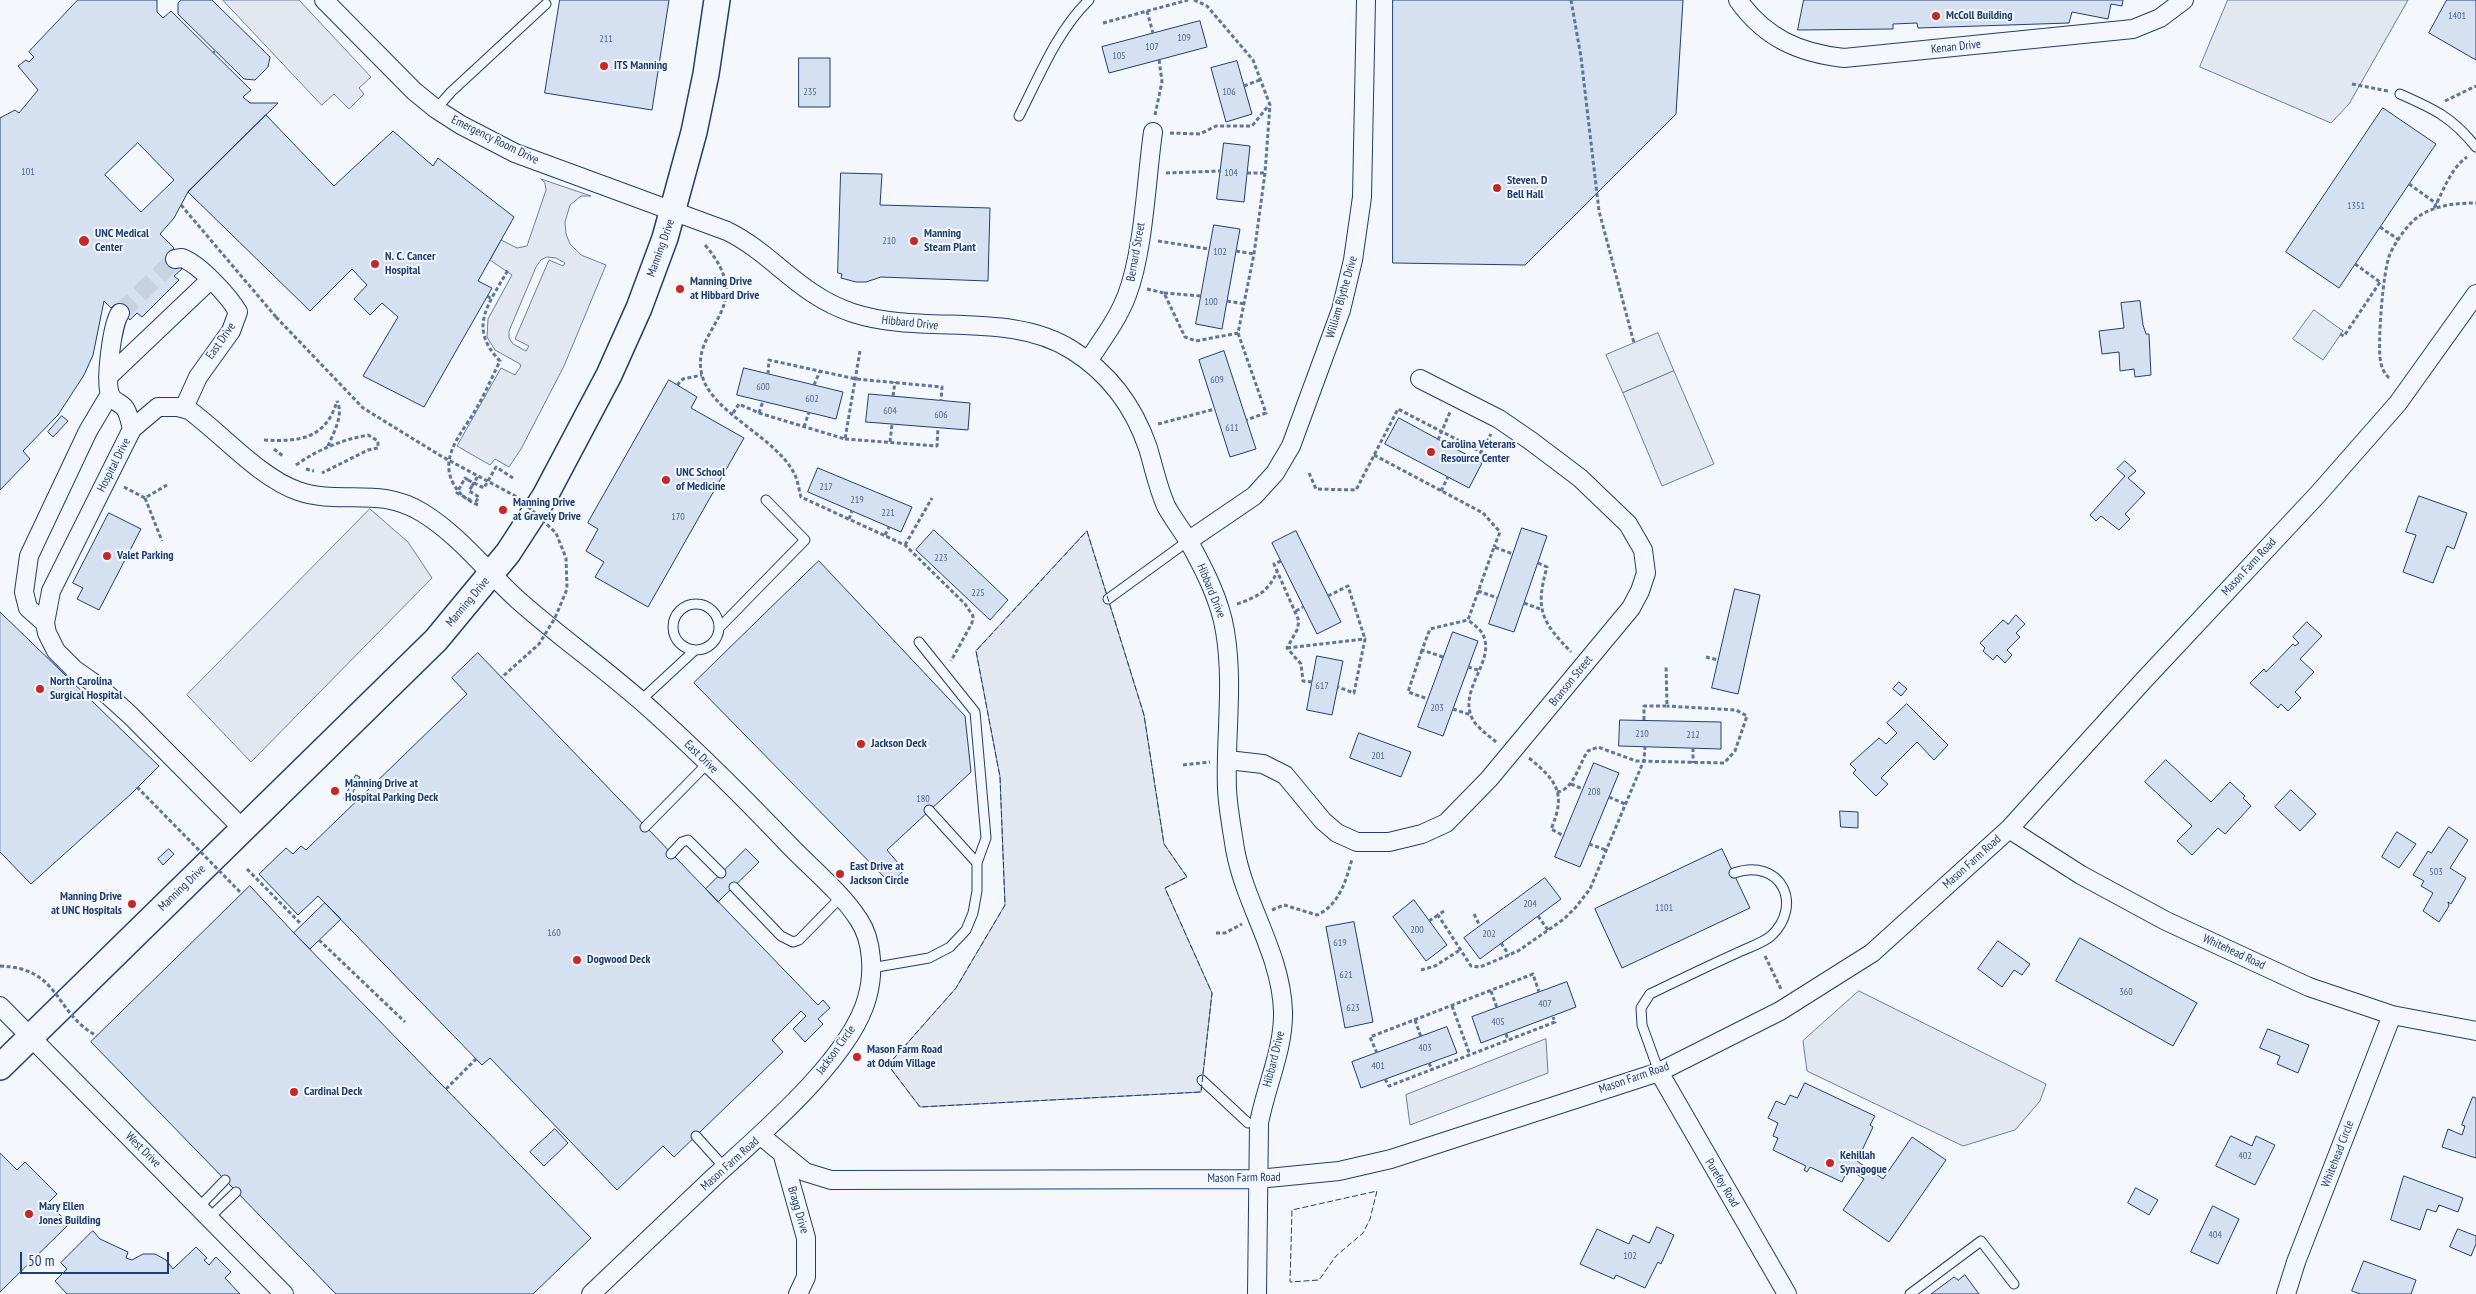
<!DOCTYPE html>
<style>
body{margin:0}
#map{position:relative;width:2476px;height:1294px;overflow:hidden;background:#f4f7fb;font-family:"PT Sans Narrow",sans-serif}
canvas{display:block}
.scale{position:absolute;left:20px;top:1252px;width:149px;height:22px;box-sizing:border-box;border:2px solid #1d3f73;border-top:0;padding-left:6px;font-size:15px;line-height:18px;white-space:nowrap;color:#1d3f73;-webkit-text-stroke:4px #f4f7fb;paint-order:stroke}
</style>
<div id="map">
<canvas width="2476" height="1294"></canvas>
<div class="scale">50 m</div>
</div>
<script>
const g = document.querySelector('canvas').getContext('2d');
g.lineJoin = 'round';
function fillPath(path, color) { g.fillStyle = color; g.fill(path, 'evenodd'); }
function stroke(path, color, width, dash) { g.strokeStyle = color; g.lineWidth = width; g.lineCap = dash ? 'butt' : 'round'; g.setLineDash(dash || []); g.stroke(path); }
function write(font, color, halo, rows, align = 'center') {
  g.font = font + ' "PT Sans Narrow",sans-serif'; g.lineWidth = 4; g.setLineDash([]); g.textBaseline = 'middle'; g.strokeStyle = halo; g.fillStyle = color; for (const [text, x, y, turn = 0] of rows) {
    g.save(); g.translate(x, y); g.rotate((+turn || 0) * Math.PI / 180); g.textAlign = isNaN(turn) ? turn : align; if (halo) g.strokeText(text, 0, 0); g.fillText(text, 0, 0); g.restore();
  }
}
const green = new Path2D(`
 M2314,310L2343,331L2323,360L2293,339Z
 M1658,333L1674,371L1623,393L1606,355Z`);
const parking = new Path2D(`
 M223,0H299L371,77L359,88L364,94L349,109L334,94L322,105Z
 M2228,0H2408L2349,104L2331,123L2200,67Z
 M541,179L591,196H581L570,205L565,222L566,234L570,244L581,255L606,265L564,366L521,449L509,467L495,459L490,465L457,446L501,368L515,375L521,366L520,364L495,350L487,337L488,319L512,275L490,260L501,240L517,248L527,246L546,190L545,183ZM547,257L556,258L565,263L563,266L549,260L515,339L529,346L526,351L513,344L509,338V331L536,267L541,260Z
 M1674,371L1714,464L1662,486L1623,393Z
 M370,509L408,542L432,578L251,762L187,695Z
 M1087,531L1144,715L1164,844L1187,877L1165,888L1212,993L1201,1092L920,1107L888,1065L956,988L1005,905L1000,777L976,651Z
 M1859,991L2046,1084L2040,1101L2015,1130L1963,1146L1807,1071L1803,1041Z
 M1546,1039L1548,1073L1410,1125L1406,1095Z`);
const building = new Path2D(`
 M78,0H157V12L163,18L171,11L251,90L243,97L250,103H278L188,192L174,218L160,234L174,248L168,254L182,269L174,276L179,280L142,317L137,313L130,320L116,304L111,308L104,301L93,355L84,375L58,415L23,451L30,459L0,490V118L15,110L19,113L38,90L18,66L26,60L29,62L34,57L29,52ZM138,143L174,180L141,212L105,175Z
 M182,0H212L270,57L268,67L255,80L244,79L178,14V3Z
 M560,0H669L652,110L545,93Z
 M1393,0H1683L1676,114L1525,265L1393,263Z
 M1804,0H2123L2122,6L2111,4L2108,19L2072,12L2069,23L1918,28L1917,23L1893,24V29L1798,30Z
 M2447,0H2476V60L2429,33Z
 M1200,21L1207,47L1109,73L1102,47Z
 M799,58H830V107H799Z
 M1237,61L1252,114L1226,122L1211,68Z
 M2383,108L2436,144L2339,288L2286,252Z
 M266,115L334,186L393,131L433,166L438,158L514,217L478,281L492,288L424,407L363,376L398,317L382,303L370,315L354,299L367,285L352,269L310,311L188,192Z
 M1224,143L1250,146L1244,202L1217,199Z
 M841,173L882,174L880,205L990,208L988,281L881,277L866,282H856L841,278L842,274L838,273Z
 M1214,225L1240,229L1222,329L1196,324Z
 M2140,301L2143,325L2146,334H2149L2151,375L2135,377L2134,369L2120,371L2119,352L2102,354L2099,331L2124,328L2121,303Z
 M1224,351L1256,449L1230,457L1199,360Z
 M744,368L843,392L836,419L737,395Z
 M669,380L697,397L691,408L744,438L648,607L595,577L604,562L586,551L598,529L588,523Z
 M869,394L970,403L968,430L866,422Z
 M62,416L68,421L53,437L48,432Z
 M1399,418L1482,463L1469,488L1385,444Z
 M2125,461L2136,471L2128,478L2145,493L2125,514L2130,519L2119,530L2101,516L2096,521L2090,515L2125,476L2117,469Z
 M818,468L912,507L901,532L808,492Z
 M2419,496L2467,513L2454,549L2447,546L2433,583L2403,572L2416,535L2406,532Z
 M109,513L141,529L99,610L77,599L83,588L73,583Z
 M1522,528L1547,536L1514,632L1489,624Z
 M934,530L1008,600L990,620L916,550Z
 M1296,531L1341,622L1317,634L1272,543Z
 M819,561L965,716L971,772L887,850L904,870L891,884L694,683Z
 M1735,589L1760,595L1738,694L1712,688Z
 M0,612L159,766L131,794L31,884L0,852Z
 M2016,615L2025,624L2016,633L2020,637L2007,650L2012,655L2005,663L1997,655L1993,660L1983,651L1985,648L1980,643L2003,620L2008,624Z
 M2307,622L2322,636L2300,659L2314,672L2295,692L2301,698L2288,711L2281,704L2278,708L2250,683L2264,669L2266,672L2293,644L2295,646L2299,643L2293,637Z
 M1453,632L1478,641L1443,736L1418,727Z
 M478,653L818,1005L823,1000L830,1008L818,1019L823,1024L805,1042L793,1029L806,1016L801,1011L772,1040L783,1052L674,1157L663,1146L617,1190L490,1058L482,1065L318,896L298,915L259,874L286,848L293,854L301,846L306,850L467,694L452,678Z
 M1317,656L1343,661L1332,715L1307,710Z
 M1899,682L1907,689L1901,696L1893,689Z
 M1907,704L1948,745L1934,760L1917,742L1881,778L1888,784L1876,796L1853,773L1856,770L1850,764L1879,738L1886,744L1897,733L1887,723Z
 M1620,720L1721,722V749L1619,746Z
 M1359,733L1411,752L1401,777L1350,758Z
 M2166,760L2211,802L2230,782L2245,796L2243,798L2251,806L2225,834L2218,828L2192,855L2177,841L2192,826L2145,782Z
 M1594,763L1619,773L1580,867L1555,857Z
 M356,775L360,777L349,801L344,799Z
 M2291,790L2316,814L2300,831L2275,807Z
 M1840,811L1858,812V828L1841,827Z
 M2449,827L2468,840L2450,868L2466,878L2451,904L2448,902L2449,906L2439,922L2423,911L2433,893L2421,886L2424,881L2413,875L2428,851L2431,853Z
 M2397,832L2416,844L2399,868L2382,857Z
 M169,849L174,854L163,865L158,859Z
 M746,849L759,862L718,902L706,889Z
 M1722,849L1750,908L1622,968L1595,909Z
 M1545,878L1561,899L1480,959L1464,938Z
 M250,886L294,933L591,1238L533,1294H336L91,1042Z
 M1414,900L1447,945L1426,961L1393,917Z
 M325,903L341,919L310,949L294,933Z
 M1354,922L1373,1022L1345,1028L1326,927Z
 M2080,938L2197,1003L2173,1046L2056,981Z
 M1998,941L2030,964L2022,975L2014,970L2002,987L1978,969Z
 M1567,982L1576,1007L1481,1043L1472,1017Z
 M1447,1027L1457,1053L1361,1088L1352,1062Z
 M2268,1029L2309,1045L2298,1073L2277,1064L2280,1056L2260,1048Z
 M1805,1083L1875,1116L1870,1125L1873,1127L1857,1161L1883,1179L1912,1137L1946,1160L1889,1242L1843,1210L1864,1179L1852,1171L1851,1173L1847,1171L1842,1182L1810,1167L1807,1172L1804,1170L1806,1166L1773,1150L1778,1138L1773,1136L1778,1123L1768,1118L1776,1101L1785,1105L1790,1095L1797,1098Z
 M2473,1097L2476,1098V1158L2442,1147L2448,1129L2462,1135L2465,1126L2462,1125Z
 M555,1129L568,1143L544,1166L530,1152Z
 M2231,1136L2252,1146L2256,1136L2275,1145L2255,1185L2216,1166Z
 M0,1153L17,1170L25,1162L57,1194L48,1203L69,1224L0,1292Z
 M2404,1176L2463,1198L2458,1212L2439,1205L2436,1212L2427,1209L2420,1230L2391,1220Z
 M2136,1188L2158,1200L2149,1215L2128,1203Z
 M2213,1206L2239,1219L2218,1264L2191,1252Z
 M1657,1227L1674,1235L1661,1264L1658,1262L1645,1288L1616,1275L1614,1279L1580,1264L1597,1229L1629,1244L1633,1235L1649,1243Z
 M2458,1229L2476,1236V1244L2471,1256L2450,1247Z
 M93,1231L100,1239L128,1252L126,1258L132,1260L143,1254H155L166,1260L173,1269L196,1247L207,1258L204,1260L209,1265L216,1257L231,1272L225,1278L240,1294H67L55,1281L67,1269L61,1263Z
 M2364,1261L2416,1280L2411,1294H2360L2352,1291Z
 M1965,1275L1979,1294H1931L1954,1277L1958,1280Z`);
const streetTunnel = new Path2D(`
 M120,313L175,259`);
const path = new Path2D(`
 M1194,0L1207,6L1253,60L1270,105L1265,173L1254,254L1238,333L1266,413L1246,420
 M1571,0L1581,57L1599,211L1634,343
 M1147,11L1153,33
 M1103,23L1188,0
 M213,53L215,52
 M2352,84L2388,91
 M1244,86L1262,79
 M2445,101L2476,86
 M1155,115L1162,82L1159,59
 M1170,133L1200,134L1216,126H1252L1269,105
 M1166,173L1221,171
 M1247,173H1265
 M2409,184L2437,204
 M181,205L276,317
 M2434,208C2444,190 2450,169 2467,157
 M2380,227L2399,240
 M1158,241L1209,249
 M705,245C760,309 689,327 702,375C711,413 777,437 795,475C798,482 799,490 801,497L905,545L965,604L973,616L972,623L951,661
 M1236,251L1254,254
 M2355,264L2380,282
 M1147,289L1164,293L1185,337L1196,341L1238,333
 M1164,293L1201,296
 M487,296L492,299
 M1227,301L1245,304
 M2340,334L2344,336L2380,282
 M768,374L769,360L856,379L942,387L941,401
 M2389,378C2383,372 2381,366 2380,357C2378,340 2383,269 2390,254C2394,245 2402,233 2409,225C2426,206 2452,203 2476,203
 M677,385L683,379L702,375
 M814,385L820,371
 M893,396L895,382
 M733,413L739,404L759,413L845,439L860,351
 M759,413L763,401
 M1158,424L1215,409
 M804,427L809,412
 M845,439L937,446L938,428
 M264,440C299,442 326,439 337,401
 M1438,440L1450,412
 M890,442L892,424
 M328,446C334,432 344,415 337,401
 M274,449L283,456
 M1374,455L1483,513L1500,532L1494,547
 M1476,459L1481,452
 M296,465C319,449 341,440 368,435L378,441V448L368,450L322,473
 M306,469L314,471
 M1309,473L1316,489L1356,490L1398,409L1481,452L1491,434
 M468,480L484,488L496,467L513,478
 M472,486L469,491L479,497L475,503
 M124,487L145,498L167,485
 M1441,491L1448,477
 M145,498L162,541
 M478,505C466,500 459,494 453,483C439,456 463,432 476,409C485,394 492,377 500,361C467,327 489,304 508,270
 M849,519L852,511
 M885,535L889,527
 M905,545L932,498
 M1281,561L1274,564L1299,621L1297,630L1287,648L1301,664L1303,681L1312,682
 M1538,563L1547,567C1535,609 1541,621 1571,652
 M1478,591L1498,598
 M1328,596L1348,586L1365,639
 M1524,603L1540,609
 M1237,604C1257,597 1268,592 1277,572
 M1296,611L1303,607
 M1287,648L1365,639L1354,693L1338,687
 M1422,650L1408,692L1428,699
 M1443,657L1422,650L1430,629L1468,620
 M1706,657L1718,660
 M1468,667L1478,670
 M1453,709L1471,715
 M1644,720V706H1667L1666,665
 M1496,742C1489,736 1478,728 1473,720C1457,691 1494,663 1484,637C1482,630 1473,624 1468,620L1494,547L1513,554
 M1693,748V763
 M1529,758C1556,780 1567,793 1551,829L1564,836
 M1183,765L1210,762
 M1571,784L1583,789
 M1557,792C1574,790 1579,763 1588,751L1598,747L1636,761L1724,763L1735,751L1747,716L1736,710L1667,706
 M1609,797L1625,804
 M1589,844L1606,850
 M247,869L302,925
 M1272,910L1284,905L1317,915C1339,905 1346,881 1352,859
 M1444,911L1438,915L1471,966L1480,967L1518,951L1564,919L1576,907L1590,889L1644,760L1645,747
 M1474,914L1480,926
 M1538,916L1548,930
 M1429,921L1438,915
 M1216,933H1225L1242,924
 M319,940L405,1022
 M1501,943L1509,955
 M1765,956L1781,989
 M1421,970L1435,966L1460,950
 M1491,991L1497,1008
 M1452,1006L1470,1055
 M1415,1020L1421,1037
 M1506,1034L1508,1040
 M1377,1053L1370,1037L1533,974L1539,992
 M1429,1063L1432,1070
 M1385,1079L1389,1086L1555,1022L1553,1017
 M446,1089L476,1059`);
const lane = new Path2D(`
 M2400,94C2434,109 2452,117 2476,147
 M436,109L451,92L546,4
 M1019,116C1039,77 1057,31 1089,0
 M1108,599L1188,541
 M673 627a23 23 0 1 1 46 0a23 23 0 1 1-46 0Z
 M719,628L805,540L766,500
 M640,701L695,650
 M929,810L977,863
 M645,827L708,763
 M671,854L682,842L688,840L721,873
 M734,887L781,936L793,942L799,940L840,898
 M871,968L929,958L950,947L966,930L973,913L977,891V863L986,838L975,712L919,642
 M1659,1072L1642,1025L1641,1008L1650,994C1679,980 1708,966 1737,953C1747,948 1763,943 1771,936C1804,905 1781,857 1734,873
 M1202,1080L1248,1123
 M696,1136L725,1168
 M199,1207L225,1180
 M210,1217L236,1192
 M1910,1294L1981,1241L2014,1284`);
const street = new Path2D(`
 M324,0L414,91L436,109L461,125L515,153L727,231C774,254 798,295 853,313C923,336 1009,310 1072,350C1109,373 1134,407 1148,448C1154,468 1158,488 1166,506C1173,519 1182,530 1189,542C1204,569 1220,600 1225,631C1234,685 1225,736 1227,789C1228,809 1232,829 1235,849C1245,905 1281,953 1283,1011C1284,1049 1266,1086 1259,1123L1257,1294
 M1738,0C1765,38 1799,53 1844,58L2133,29L2160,18L2184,0
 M175,259L182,258C199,264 229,296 238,312L231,331L198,377L184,408
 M120,313C112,324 105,381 110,394C112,401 119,402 124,407C129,413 130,422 132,429
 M1088,361C1102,340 1118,319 1127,295C1144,250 1146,181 1153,132
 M108,377L210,280
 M1188,541L1254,496L1275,473L1291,446L1341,310L1353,260L1362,197L1366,0
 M45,623L28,608L24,592L29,556L88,431L110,394
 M1228,760L1263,764L1285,775L1323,821L1337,833L1357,842H1389L1422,834L1446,823L1489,779L1631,608L1640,591L1646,573L1643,550L1628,524L1580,478L1531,441L1499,419L1420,379
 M243,829L130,715L98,686L75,670L56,651L47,633L45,623L51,591L132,429L158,407H178L189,410C222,434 260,478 298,491C341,506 377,485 423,513C460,536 486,571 518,600C563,640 614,675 659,717C704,758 747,801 789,845C812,869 841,892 859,920C873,941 874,974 867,998C851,1058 760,1135 714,1177C673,1216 632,1255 591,1294
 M2009,829L2081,875L2166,921L2309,987L2392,1015L2476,1031
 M0,1006L284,1294
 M1659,1072L1787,1294
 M760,1135L805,1172L831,1180L1258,1179L1339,1171L1391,1159L1659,1072L1780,1011L1872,953L2009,829L2144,680L2319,493L2398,403L2476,294
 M783,1156L806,1238V1277L798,1294
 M2286,1294L2296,1262L2392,1015`);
const secondary = new Path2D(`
 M0,1067L436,640L508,553L545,496L609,375L639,308L665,238L694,132L706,74L717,0`);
const pathBridge = new Path2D(`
 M276,317L363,408L441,456L519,498L556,533L566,558L567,589L555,618L539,644L501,678
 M468,480L465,478L457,493L472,501
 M472,486L478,476
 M137,787L242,894
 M0,966C61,968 53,1012 97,1036`);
const fence = new Path2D(`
 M1087,531L1144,715L1164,844L1187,877L1165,888L1212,993L1201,1092L920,1107L888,1065L956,988L1005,905L1000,777L976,651Z
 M1377,1191L1370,1219L1363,1233L1336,1256L1319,1280L1290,1282L1292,1210Z`);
const markers = [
 [1936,16,5,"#c62828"],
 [604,66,5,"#c62828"],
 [1497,188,5,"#c62828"],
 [84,241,6,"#c62828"],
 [914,241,5,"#c62828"],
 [375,264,5,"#c62828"],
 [680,289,5,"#c62828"],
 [1431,452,5,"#c62828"],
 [666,480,5,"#c62828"],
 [503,510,5,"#c62828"],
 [107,556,5,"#c62828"],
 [40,689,5,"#c62828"],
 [861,744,5,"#c62828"],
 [335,791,5,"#c62828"],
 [840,874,5,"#c62828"],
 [132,904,5,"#c62828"],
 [577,960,5,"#c62828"],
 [857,1057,5,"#c62828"],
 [294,1092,5,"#c62828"],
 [1830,1163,5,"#c62828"],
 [29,1214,5,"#c62828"]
];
const numberNames = [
 ["1401",2457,16],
 ["109",1184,38],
 ["211",606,39],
 ["107",1152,47],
 ["105",1119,56],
 ["235",810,92],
 ["106",1229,92],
 ["101",28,172],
 ["104",1231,173],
 ["1351",2356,206],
 ["210",889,241],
 ["102",1220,252],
 ["100",1211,302],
 ["609",1217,380],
 ["600",763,387],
 ["602",812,399],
 ["604",890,411],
 ["606",941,415],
 ["611",1232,428],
 ["217",826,487],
 ["219",857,500],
 ["221",888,513],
 ["170",678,517],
 ["223",941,558],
 ["225",978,593],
 ["617",1322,686],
 ["203",1437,708],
 ["210",1642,734],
 ["212",1693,735],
 ["201",1378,756],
 ["208",1594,792],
 ["180",923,799],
 ["503",2436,872],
 ["204",1530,904],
 ["1101",1664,908],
 ["200",1417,930],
 ["160",554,933],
 ["202",1489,934],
 ["619",1340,943],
 ["621",1346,975],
 ["360",2126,992],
 ["407",1545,1004],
 ["623",1353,1008],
 ["405",1498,1022],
 ["403",1425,1048],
 ["401",1378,1066],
 ["402",2245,1156],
 ["404",2215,1235],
 ["102",1630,1256]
];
const poiNames = [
 ["McColl Building",1946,16],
 ["ITS Manning",614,66],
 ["Steven. D",1507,181],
 ["Bell Hall",1507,195],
 ["UNC Medical",95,234],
 ["Center",95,248],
 ["Manning",924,234],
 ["Steam Plant",924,248],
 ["N. C. Cancer",385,257],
 ["Hospital",385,271],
 ["Manning Drive",690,282],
 ["at Hibbard Drive",690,296],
 ["Carolina Veterans",1441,445],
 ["Resource Center",1441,459],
 ["UNC School",676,473],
 ["of Medicine",676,487],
 ["Manning Drive",513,503],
 ["at Gravely Drive",513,517],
 ["Valet Parking",117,556],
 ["North Carolina",50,682],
 ["Surgical Hospital",50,696],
 ["Jackson Deck",871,744],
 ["Manning Drive at",345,784],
 ["Hospital Parking Deck",345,798],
 ["East Drive at",850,867],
 ["Jackson Circle",850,881],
 ["Manning Drive",122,897,"right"],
 ["at UNC Hospitals",122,911,"right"],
 ["Dogwood Deck",587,960],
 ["Mason Farm Road",867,1050],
 ["at Odum Village",867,1064],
 ["Cardinal Deck",304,1092],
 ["Kehillah",1840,1156],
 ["Synagogue",1840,1170],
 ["Mary Ellen",39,1207],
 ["Jones Building",39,1221]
];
const streetNames = [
 ["Kenan Drive",1956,47,-6],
 ["Emergency Room Drive",495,140,26],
 ["Manning Drive",661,248,-70],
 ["Bernard Street",1136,252,-80],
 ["William Blythe Drive",1342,297,-74],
 ["Hibbard Drive",910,323,6],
 ["East Drive",221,341,-55],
 ["Hospital Drive",114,465,-63],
 ["Mason Farm Road",2249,567,-47],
 ["Hibbard Drive",1211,591,68],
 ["Manning Drive",468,602,-50],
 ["Branson Street",1571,681,-51],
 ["East Drive",701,757,44],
 ["Mason Farm Road",1972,862,-42],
 ["Manning Drive",182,888,-44],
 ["Whitehead Road",2234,952,25],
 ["Jackson Circle",836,1050,-54],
 ["Hibbard Drive",1274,1059,-76],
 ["Mason Farm Road",1634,1078,-19],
 ["West Drive",143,1150,45],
 ["Whitehead Circle",2338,1154,-69],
 ["Mason Farm Road",730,1164,-42],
 ["Mason Farm Road",1244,1178,-1],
 ["Purefoy Road",1722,1183,59],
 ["Bragg Drive",798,1210,74]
];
fillPath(green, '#e3e9f0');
stroke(green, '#687fa3', 1);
fillPath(parking, '#e3e8f0');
stroke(parking, '#687fa3', 1);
fillPath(building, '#d5e0f0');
stroke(building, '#1d3f73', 1);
stroke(streetTunnel, '#c9d2e0', 18, [18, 9]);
stroke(lane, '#1d3f73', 11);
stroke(street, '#1d3f73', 20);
stroke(secondary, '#1d3f73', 28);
stroke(path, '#5e769c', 3, [4, 2.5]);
stroke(lane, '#f4f7fb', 9);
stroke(street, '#f4f7fb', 18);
stroke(secondary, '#f4f7fb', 25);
stroke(pathBridge, '#5e769c', 3, [4, 2.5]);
stroke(fence, '#1d3f73', 1, [6, 2.5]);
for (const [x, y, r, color] of markers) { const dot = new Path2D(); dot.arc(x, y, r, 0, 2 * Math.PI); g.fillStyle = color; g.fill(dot); stroke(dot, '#f4f7fb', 2); }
write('10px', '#4b6792', null, numberNames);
write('bold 12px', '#1d3f73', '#f4f7fb', poiNames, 'left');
write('12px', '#1d3f73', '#f4f7fb', streetNames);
</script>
